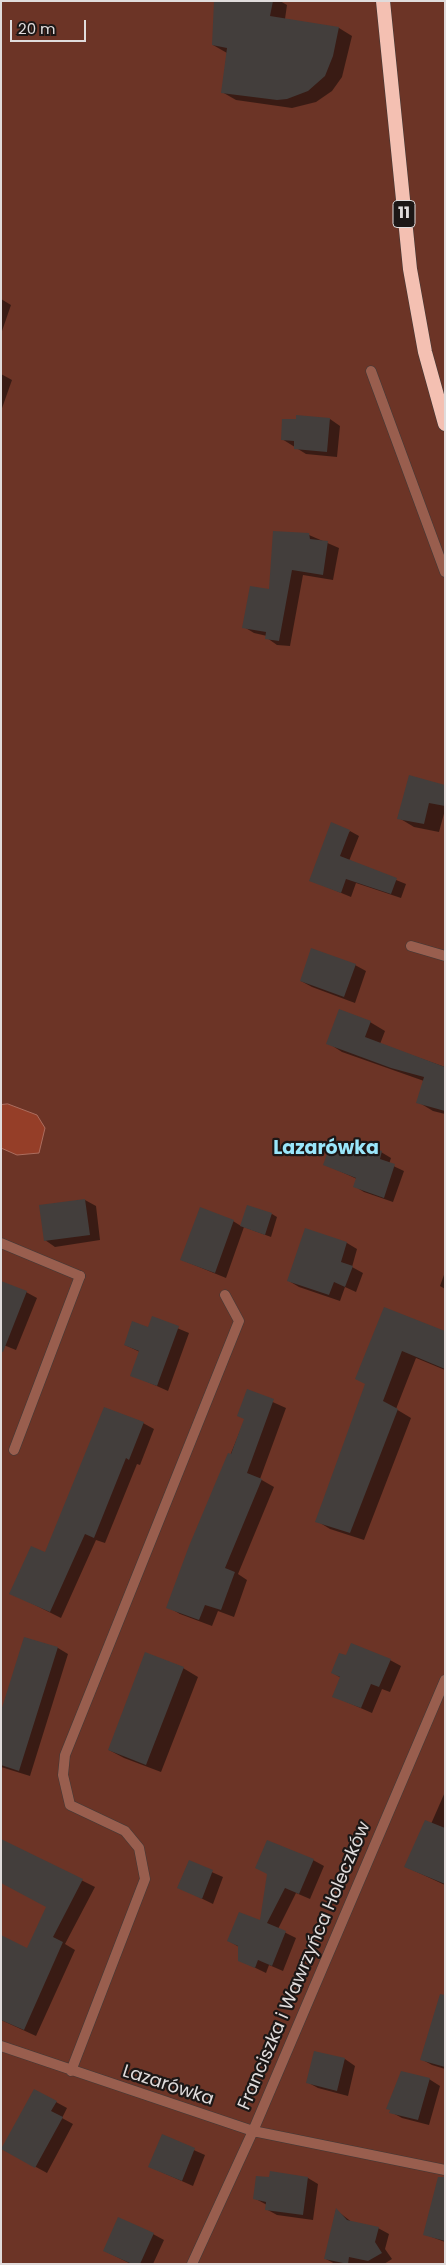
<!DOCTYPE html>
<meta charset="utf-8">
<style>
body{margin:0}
#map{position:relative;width:446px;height:2265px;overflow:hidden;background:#25201f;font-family:Poppins,sans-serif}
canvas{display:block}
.frame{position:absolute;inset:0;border:2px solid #e0dcdc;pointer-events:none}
.scale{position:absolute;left:10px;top:20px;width:76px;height:22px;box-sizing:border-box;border:2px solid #e0dcdc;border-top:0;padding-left:6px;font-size:15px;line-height:18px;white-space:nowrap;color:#e0dcdc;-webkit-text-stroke:4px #1c1716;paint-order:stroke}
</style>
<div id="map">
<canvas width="446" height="2265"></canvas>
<div class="frame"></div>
<div class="scale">20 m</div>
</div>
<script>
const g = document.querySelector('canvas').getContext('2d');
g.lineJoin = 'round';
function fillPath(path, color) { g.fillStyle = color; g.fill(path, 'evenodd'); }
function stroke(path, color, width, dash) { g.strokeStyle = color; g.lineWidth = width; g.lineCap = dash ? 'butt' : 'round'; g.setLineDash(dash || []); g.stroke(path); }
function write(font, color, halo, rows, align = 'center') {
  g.font = font + ' Poppins,sans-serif'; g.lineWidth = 4.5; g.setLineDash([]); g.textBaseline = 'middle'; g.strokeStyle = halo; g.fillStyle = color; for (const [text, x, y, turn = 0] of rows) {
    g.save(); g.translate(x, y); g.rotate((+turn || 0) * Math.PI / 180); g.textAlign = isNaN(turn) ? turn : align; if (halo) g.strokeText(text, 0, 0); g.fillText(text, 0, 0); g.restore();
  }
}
const green = new Path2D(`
 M1,1H445V2264H1Z`);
const water = new Path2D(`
 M8,1104L37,1115L45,1128L39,1153L17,1155L1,1148V1105Z`);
const shadow = new Path2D(`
 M217,1H280L287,5L285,19L339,28L352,36L342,77L332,91L316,102L292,108L236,100L222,92L227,53L213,45Z
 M1,299L11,305L1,334Z
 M1,374L12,380L1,411Z
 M330,419L340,426L337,457L306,454L282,439Z
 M309,535L339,548L333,580L303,575L290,646L277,645L267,638V636L254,633L244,627Z
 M445,786V810L439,832L414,827L399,818Z
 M350,831L359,836L349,861L406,884L401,898L356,883L351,897L310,880Z
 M355,965L366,971L355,1003L312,987L301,981Z
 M370,1022L385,1031L380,1044L445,1067V1114L433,1111L418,1102L424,1081L342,1052L328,1043Z
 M381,1152L391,1158L389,1164L404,1171L393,1202L364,1192L354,1186L357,1179L324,1164Z
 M85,1200L96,1206L100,1240L55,1247L45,1240Z
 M272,1214L277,1217L271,1237L244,1227L226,1278L182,1260L233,1221L241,1226Z
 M306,1230L347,1243L357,1249L352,1267L363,1273L356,1292L345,1287L340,1301L299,1287L289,1281Z
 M445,1272V1289L440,1286Z
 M26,1292L37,1298L16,1350L1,1344Z
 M384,1309L445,1332V1370L416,1358L396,1409L411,1418L364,1540L330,1529L317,1521L366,1384Z
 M153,1318L189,1333L168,1391L132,1375L140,1352L125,1345L149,1328Z
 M248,1391L286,1408L260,1479L274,1487L238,1574L247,1580L234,1617L218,1611L212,1626L180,1614L168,1607L245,1419Z
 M143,1423L154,1429L140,1465L137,1464L105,1543L96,1540L61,1618L11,1593L45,1554Z
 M25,1638L58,1648L68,1654L30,1776L1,1767V1713Z
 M347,1657L390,1660L401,1666L390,1692L382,1689L372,1713L333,1696L341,1678L333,1673Z
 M183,1668L198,1677L161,1772L124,1758L109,1750Z
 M445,1792V1885L406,1867L431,1824Z
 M1,1840L95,1887L65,1944L75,1950L36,2036L1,2020L27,1950L48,1907Z
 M313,1860L324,1866L310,1899L296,1893L278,1929L296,1938L283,1971L269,1965L266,1973L239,1960V1947L229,1941L261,1922L268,1874Z
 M189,1862L223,1877L213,1904L178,1887Z
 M445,2032V2069L432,2065L421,2059Z
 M345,2059L355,2066L348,2096L318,2088L307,2082Z
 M429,2079L440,2086L429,2125L402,2118L391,2112Z
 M56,2102L67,2108L62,2118L73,2124L47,2173L3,2149Z
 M162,2136L205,2155L193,2186L150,2167Z
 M308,2178L318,2184L313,2220L277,2215L266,2209L267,2205L254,2198Z
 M445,2207V2242L424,2234Z
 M336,2210L353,2223L378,2228L389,2234L385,2249L392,2259L384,2264H335L326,2259Z
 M153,2234L164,2240L153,2264H131L105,2251Z`);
const building = new Path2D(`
 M214,1H273L270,16L339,27L333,56L325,76L308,91L287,99L277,100L221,93L227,48L212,45Z
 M296,415L330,418L327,452L294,449V441L281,440L282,419H296Z
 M273,531L309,533L310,539L328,541L323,575L292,570L279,641L265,639L266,632L242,628L250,586L269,589Z
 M409,775L445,785V806L429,803L424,824L397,819Z
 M331,822L350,830L340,856L397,878L391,894L346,879L341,893L309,881Z
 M311,948L356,964L344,997L300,981Z
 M339,1009L371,1021L365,1037L445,1067V1111L416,1103L424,1077L391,1068L326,1044Z
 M332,1140L357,1150L359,1143L382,1151L380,1159L395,1164L384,1198L353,1187L356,1178L323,1165Z
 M85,1199L90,1235L44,1241L39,1205Z
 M247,1205L272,1213L265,1235L240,1226Z
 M200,1207L234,1220L215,1273L180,1260Z
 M305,1228L347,1242L341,1262L353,1266L345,1287L334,1282L329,1295L287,1281Z
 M1,1281L27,1291L3,1352H1Z
 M384,1307L445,1331V1369L402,1351L383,1401L398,1409L350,1533L315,1522L365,1384L355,1379Z
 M152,1316L179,1326L157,1386L130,1376L139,1351L124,1345L132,1321L148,1327Z
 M247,1389L274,1399L247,1473L262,1479L225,1568L235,1572L221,1610L205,1605L199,1620L166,1608L189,1546L228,1453L231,1454L244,1419L237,1416Z
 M104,1407L144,1422L129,1460L126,1458L94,1538L85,1534L50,1612L9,1594L31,1546L45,1552Z
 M24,1637L58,1647L19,1771L1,1765V1711Z
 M351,1643L391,1659L379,1687L371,1684L361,1708L332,1697L340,1677L331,1673L339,1653L346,1655Z
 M145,1652L184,1667L146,1765L108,1750Z
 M425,1820L445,1828V1884L404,1867Z
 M1,1839L83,1879L53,1937L63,1942L24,2030L1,2020V1935L27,1948L46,1907L1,1883Z
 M267,1840L314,1859L299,1894L285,1888L267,1923L286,1931L272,1966L258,1960L255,1968L238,1961V1946L227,1941L239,1912L260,1920L267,1874L255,1868Z
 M189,1860L213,1870L202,1899L177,1888Z
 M440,1994L445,1995V2067L420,2060Z
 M314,2051L345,2058L337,2091L306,2083Z
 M401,2071L430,2078L418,2120L389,2113L390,2110L386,2109Z
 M34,2089L57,2101L51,2111L63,2117L35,2168L1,2149Z
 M162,2134L195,2148L182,2181L148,2167Z
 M270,2171L308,2177L303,2215L265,2210L266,2202L253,2199L256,2176L269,2177Z
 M438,2177H445V2241L423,2235Z
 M336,2208L347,2220L379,2227L375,2242L382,2253L368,2261L349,2257L348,2264L324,2259Z
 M118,2217L154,2233L140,2264H132L103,2251Z`);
const service = new Path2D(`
 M371,371L445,572
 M411,946L445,956
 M14,1450L80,1276`);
const minor = new Path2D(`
 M1,1243L80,1276
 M1,2046L253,2131L445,2170
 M71,2071L145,1879L139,1848L125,1831L70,1805L63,1775L65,1755L239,1321L225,1295
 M192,2264L253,2131L445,1680`);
const trunk = new Path2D(`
 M383,1L410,269L425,352L445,424`);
const shields = [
 [404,214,22]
];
const shieldNames = [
 ["11",404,214]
];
const streetNames = [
 ["Franciszka i Wawrzyńca Holeczków",305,1966,-67],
 ["Lazarówka",168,2086,18]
];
const neighbourhoodNames = [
 ["Lazarówka",326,1149]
];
fillPath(green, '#6c3426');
fillPath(water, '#953e28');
stroke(water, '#ac6d5e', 1);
fillPath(shadow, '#0007');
fillPath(building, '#433e3c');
stroke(service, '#3f3a39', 11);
stroke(minor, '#3f3a39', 11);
stroke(trunk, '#3f3a39', 15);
stroke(service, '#995e4e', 10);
stroke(minor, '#995e4e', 10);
stroke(trunk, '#f4c0b2', 14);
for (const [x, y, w] of shields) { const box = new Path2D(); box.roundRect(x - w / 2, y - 13.5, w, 27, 4); g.fillStyle = '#1c1716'; g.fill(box); stroke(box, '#e0dcdc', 1); }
write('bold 16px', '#e0dcdc', null, shieldNames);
write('18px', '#e0dcdc', '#1c1716', streetNames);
write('bold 19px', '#9ae6fa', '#1c1716', neighbourhoodNames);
</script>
